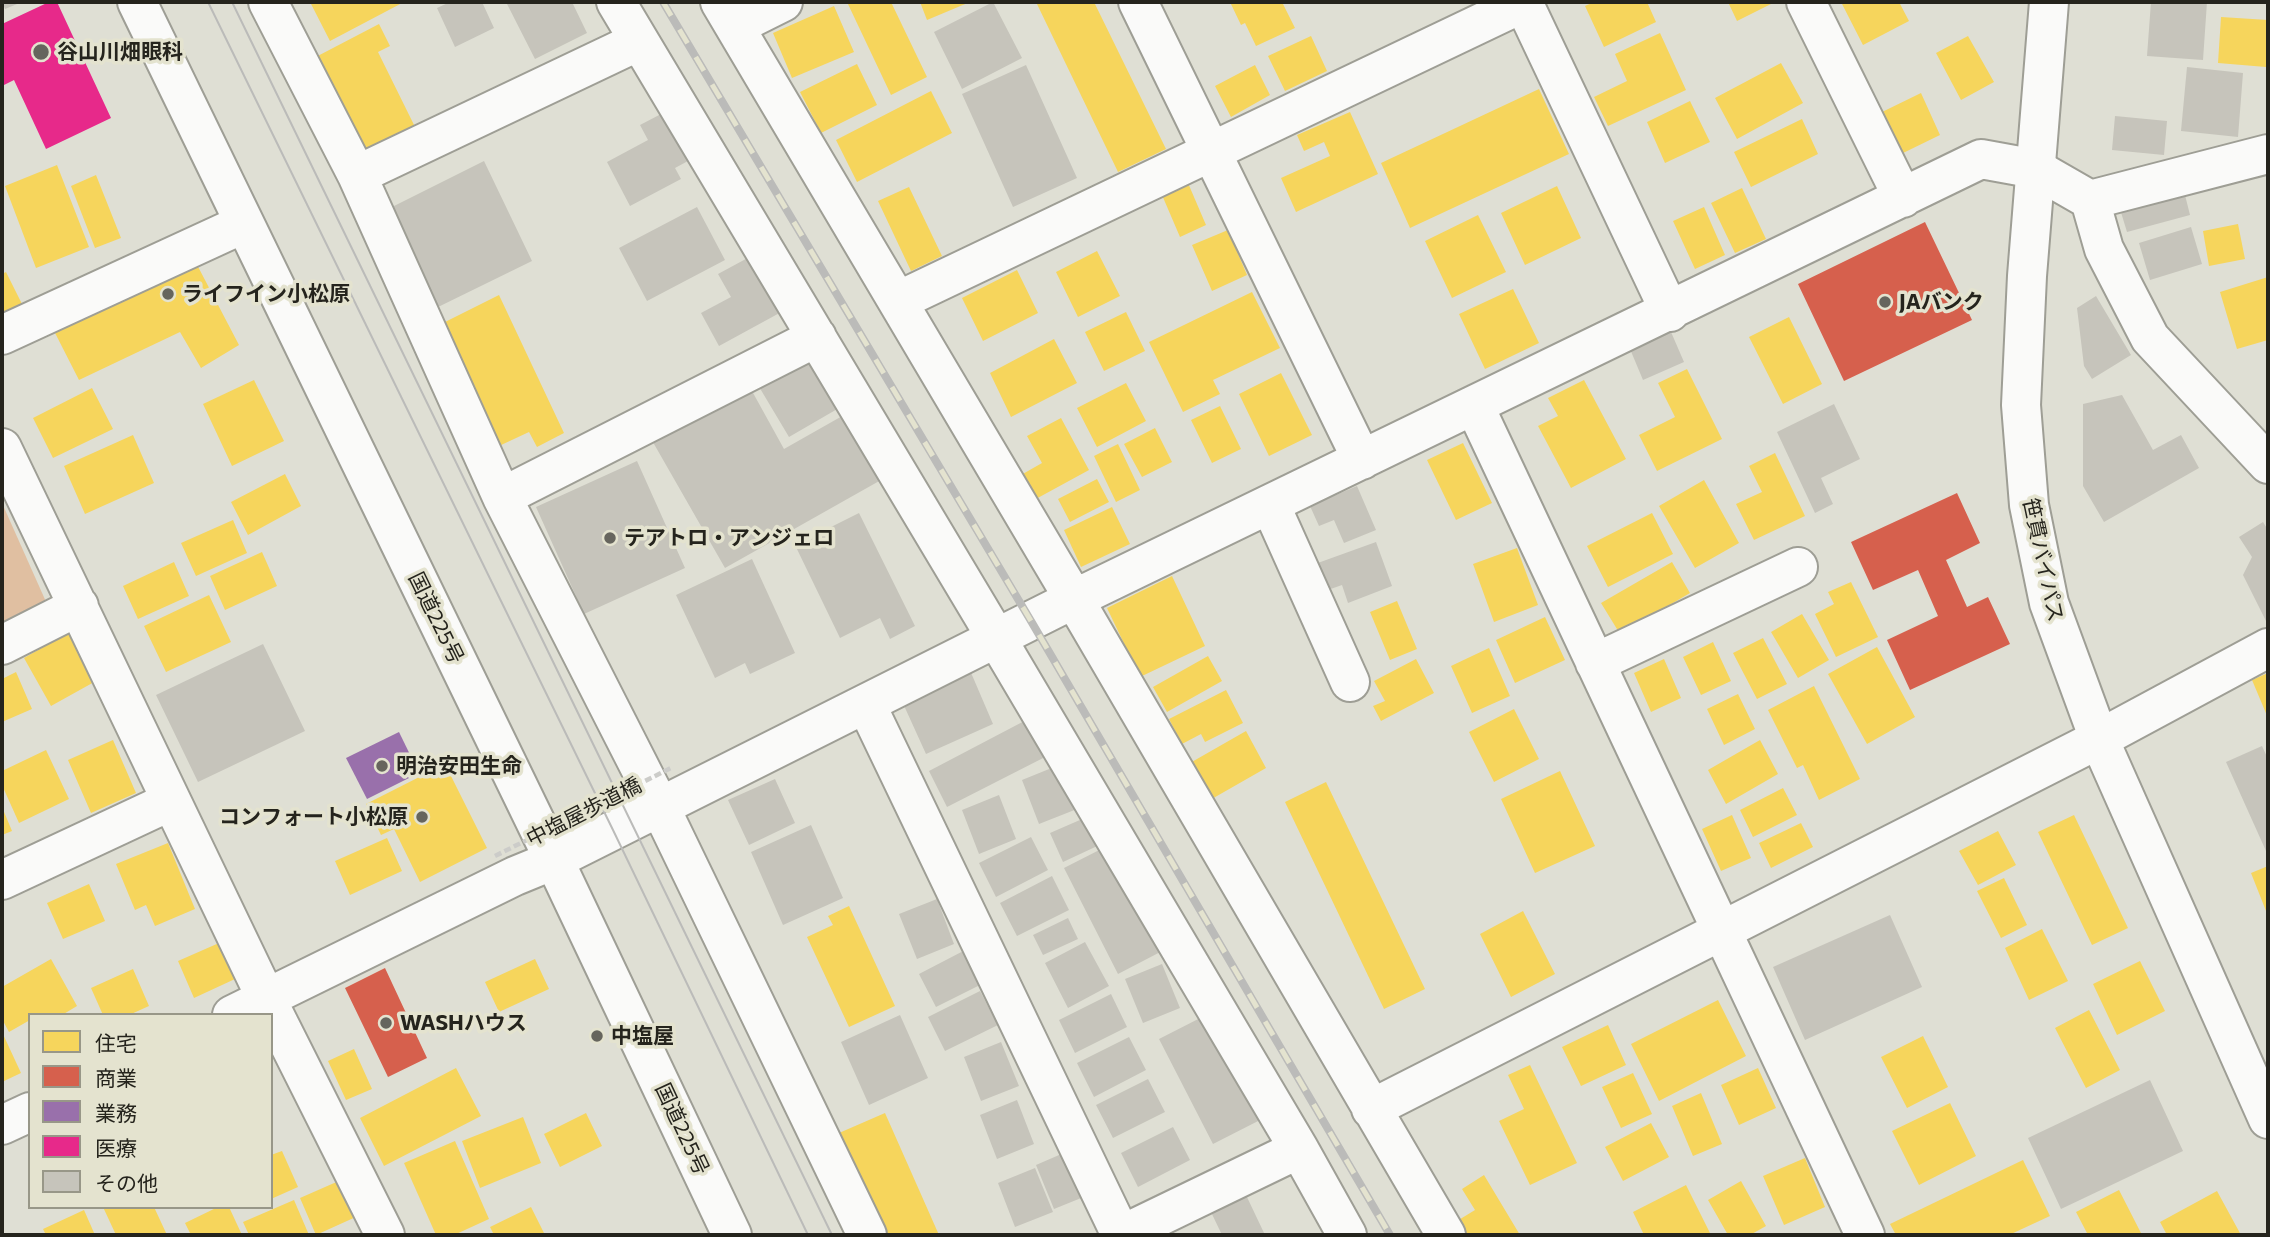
<!DOCTYPE html>
<meta charset="utf-8">
<style>
body{margin:0}
#map{position:relative;width:2270px;height:1237px;overflow:hidden;background:#dfdfd4;font-family:Commissioner,"Noto Sans JP",sans-serif}
canvas{display:block}
.frame{position:absolute;inset:0;border:4px solid #25241d;pointer-events:none}
.legend{position:absolute;left:28px;top:1013px;width:245px;height:196px;box-sizing:border-box;background:#e4e3cf;border:2px solid #989788;margin:0;padding:9px 12px;list-style:none;font-size:21px;color:#25241d}
.legend li{display:flex;align-items:center;gap:14px;height:35px}
.legend b{width:35px;border:2px solid #989788}
</style>
<div id="map">
<canvas width="2270" height="1237"></canvas>
<div class="frame"></div>
<ul class="legend">
<li><b style="height:19px;background:#f6d55c"></b>住宅</li>
<li><b style="height:19px;background:#d6604d"></b>商業</li>
<li><b style="height:19px;background:#9970ab"></b>業務</li>
<li><b style="height:19px;background:#e7298a"></b>医療</li>
<li><b style="height:19px;background:#c6c4bb"></b>その他</li>
</ul>
</div>
<script>
const g = document.querySelector('canvas').getContext('2d');
g.lineJoin = 'round';
function fillPath(path, color) { g.fillStyle = color; g.fill(path, 'evenodd'); }
function stroke(path, color, width, dash) { g.strokeStyle = color; g.lineWidth = width; g.lineCap = dash ? 'butt' : 'round'; g.setLineDash(dash || []); g.stroke(path); }
function write(font, color, halo, rows, align = 'center') {
  g.font = font + ' Commissioner,"Noto Sans JP",sans-serif'; g.lineWidth = 7; g.setLineDash([]); g.textBaseline = 'middle'; g.strokeStyle = halo; g.fillStyle = color; for (const [text, x, y, turn = 0] of rows) {
    g.save(); g.translate(x, y); g.rotate((+turn || 0) * Math.PI / 180); g.textAlign = isNaN(turn) ? turn : align; if (halo) g.strokeText(text, 0, 0); g.fillText(text, 0, 0); g.restore();
  }
}
const green = new Path2D(`
 M2,503L47,604L2,624Z`);
const homes = new Path2D(`
 M310,2H404L330,41Z
 M847,2H891L927,77L891,95Z
 M920,2H970L927,20Z
 M1036,2H1094L1166,149L1118,172Z
 M1230,2H1282L1295,28L1256,46L1245,23L1241,25Z
 M1594,2H1647L1656,22L1604,47L1585,6Z
 M1728,2H1775L1737,21Z
 M1841,2H1899L1909,21L1863,45Z
 M834,6L854,52L792,78L773,33Z
 M2221,17L2268,20L2266,67L2218,63Z
 M379,24L390,46L378,52L418,133L361,163L310,60Z
 M1660,33L1686,90L1608,126L1594,97L1627,81L1615,54Z
 M1311,36L1327,71L1285,91L1268,56Z
 M1968,36L1994,82L1961,100L1936,53Z
 M1781,63L1803,103L1737,139L1715,98Z
 M857,64L877,105L821,133L800,92Z
 M1255,65L1270,95L1231,117L1215,86Z
 M1539,89L1569,154L1410,228L1381,163Z
 M931,91L952,133L857,182L836,140Z
 M1921,93L1940,135L1899,155L1880,113Z
 M1690,101L1710,142L1665,163L1647,122Z
 M1350,112L1378,174L1296,212L1281,178L1330,156L1324,142L1304,151L1297,135Z
 M1802,119L1818,154L1751,187L1734,152Z
 M57,165L89,247L36,268L5,186Z
 M96,175L121,238L95,248L71,186Z
 M1188,183L1206,225L1180,237L1162,195Z
 M1557,186L1581,238L1525,265L1501,213Z
 M909,187L942,256L911,271L878,201Z
 M1742,188L1766,239L1735,253L1711,203Z
 M1704,207L1725,255L1695,269L1673,221Z
 M1478,215L1506,272L1452,298L1425,241Z
 M2238,224L2245,259L2209,266L2203,231Z
 M1228,230L1247,275L1212,291L1192,245Z
 M1097,251L1120,296L1078,317L1056,272Z
 M194,259L239,345L201,368L180,332L79,380L53,329Z
 M1017,270L1038,313L983,341L962,298Z
 M6,272L22,304L2,313V274Z
 M2268,277V340L2237,349L2220,292Z
 M1513,289L1539,343L1485,369L1459,314Z
 M1252,292L1280,348L1213,380L1220,394L1183,412L1149,342Z
 M499,295L564,433L537,447L529,432L499,446L441,324Z
 M1126,312L1145,351L1104,371L1085,332Z
 M1789,317L1822,384L1783,404L1749,337Z
 M1054,339L1077,383L1011,417L990,373Z
 M1687,369L1722,439L1657,471L1639,435L1675,417L1658,383Z
 M1281,373L1312,435L1269,456L1239,394Z
 M254,380L284,441L232,466L203,404Z
 M1584,380L1626,459L1571,488L1538,426L1558,416L1548,398Z
 M1126,383L1146,421L1097,447L1077,408Z
 M92,388L113,429L53,458L33,418Z
 M1220,406L1241,449L1212,463L1191,420Z
 M1061,418L1089,470L1034,500L1021,475L1042,463L1027,436Z
 M1155,428L1172,462L1142,477L1124,444Z
 M133,435L154,483L85,514L64,466Z
 M1463,443L1492,503L1456,520L1427,460Z
 M1118,444L1140,490L1116,502L1094,456Z
 M1775,453L1805,516L1754,540L1736,504L1762,492L1749,466Z
 M285,474L301,506L248,535L231,502Z
 M1097,479L1109,502L1070,522L1058,499Z
 M1704,480L1739,543L1695,568L1659,506Z
 M1112,507L1130,544L1081,567L1064,530Z
 M1652,513L1673,554L1608,587L1587,546Z
 M233,520L247,553L196,576L181,543Z
 M1517,548L1538,605L1494,622L1473,564Z
 M262,552L277,586L225,610L210,576Z
 M174,562L189,596L138,619L123,586Z
 M1672,562L1690,593L1620,634L1601,603Z
 M1172,576L1205,646L1140,677L1107,608Z
 M1851,582L1878,637L1836,657L1815,614L1834,604L1828,592Z
 M209,595L231,642L166,672L144,626Z
 M1397,601L1417,649L1390,660L1370,612Z
 M1802,614L1829,660L1798,678L1771,632Z
 M1545,617L1565,660L1515,683L1496,640Z
 M69,632L96,681L51,706L24,658Z
 M1763,638L1787,684L1757,699L1733,653Z
 M1713,642L1731,681L1701,695L1683,657Z
 M1877,647L1915,717L1867,744L1828,674Z
 M1489,648L1510,696L1472,713L1451,666Z
 M1208,656L1222,681L1167,712L1153,687Z
 M1416,659L1434,693L1381,721L1373,706L1385,701L1374,681Z
 M1664,659L1681,698L1651,712L1634,673Z
 M16,672L32,709L2,722V679Z
 M2268,673V718L2252,680Z
 M1814,686L1860,779L1819,800L1803,765L1797,768L1768,710Z
 M1226,690L1243,723L1205,742L1201,734L1182,744L1169,719Z
 M1738,694L1755,729L1724,745L1707,709Z
 M1514,709L1539,759L1494,782L1469,732Z
 M1246,731L1266,768L1210,800L1190,763Z
 M113,740L136,793L91,813L68,760Z
 M1760,740L1778,774L1726,804L1708,770Z
 M46,750L69,799L19,823L2,785V771Z
 M445,764L487,848L420,882L394,829L381,835L366,804Z
 M1560,771L1595,846L1535,873L1501,799Z
 M1326,782L1425,989L1384,1009L1285,802Z
 M1783,788L1797,815L1753,837L1740,810Z
 M2,807L12,831L2,835Z
 M1732,815L1751,858L1721,871L1702,829Z
 M2074,815L2128,928L2092,945L2038,832Z
 M1801,823L1813,847L1771,868L1759,843Z
 M1998,831L2016,865L1978,885L1959,851Z
 M387,838L402,871L350,895L335,861Z
 M168,843L195,909L155,926L146,905L135,910L116,864Z
 M2268,866V916L2251,873Z
 M2004,878L2027,925L2001,938L1977,891Z
 M89,884L105,921L63,939L47,903Z
 M849,906L895,1006L849,1027L807,937L833,925L828,916Z
 M1523,911L1555,974L1511,997L1480,934Z
 M2042,929L2068,981L2029,1000L2005,948Z
 M219,943L235,979L194,998L178,961Z
 M51,959L77,1006L62,1015H30V1020L9,1032L2,1019V987Z
 M535,959L549,989L499,1012L485,982Z
 M2140,961L2165,1011L2117,1035L2093,984Z
 M133,969L149,1006L129,1015H103L91,988Z
 M1718,1000L1746,1056L1659,1101L1631,1044Z
 M2089,1010L2120,1070L2086,1088L2055,1028Z
 M1608,1025L1626,1065L1581,1086L1562,1047Z
 M2,1032L21,1073L2,1082Z
 M1923,1036L1948,1087L1907,1108L1881,1057Z
 M354,1049L372,1089L346,1100L328,1061Z
 M1530,1065L1577,1163L1530,1185L1499,1121L1524,1109L1508,1075Z
 M456,1068L481,1116L384,1166L360,1118Z
 M1758,1068L1776,1108L1739,1125L1721,1085Z
 M1633,1073L1652,1114L1621,1128L1602,1087Z
 M1701,1093L1722,1144L1693,1156L1672,1106Z
 M1950,1103L1976,1156L1919,1185L1892,1131Z
 M586,1113L602,1146L560,1167L544,1134Z
 M885,1113L939,1235H883L839,1133Z
 M523,1117L541,1163L480,1188L462,1141Z
 M1651,1123L1669,1157L1623,1181L1605,1147Z
 M455,1141L489,1219L454,1235H436L404,1163Z
 M282,1151L298,1187L271,1199V1155Z
 M1805,1158L1825,1207L1784,1225L1763,1176Z
 M2023,1160L2050,1216L2009,1235H1896L1890,1224Z
 M1484,1175L1520,1235H1465L1457,1221L1475,1210L1462,1189Z
 M341,1180L358,1216L316,1235L300,1198Z
 M1741,1181L1766,1226L1750,1235H1728L1708,1200Z
 M1686,1185L1711,1235H1644L1633,1212Z
 M2119,1190L2142,1235H2088L2076,1212Z
 M2217,1191L2241,1235H2167L2160,1222Z
 M294,1200L309,1235H249L243,1222Z
 M103,1207H154L167,1235H116Z
 M218,1207H229L242,1235H191L185,1223Z
 M531,1207L545,1235H494L490,1227Z
 M84,1210L95,1235H46L43,1229Z`);
const shops = new Path2D(`
 M1925,222L1972,320L1844,381L1798,284Z
 M1957,493L1980,543L1946,560L1967,607L1988,597L2010,644L1910,690L1887,640L1938,616L1918,570L1873,590L1851,542Z
 M385,968L427,1058L388,1077L345,988Z`);
const offices = new Path2D(`
 M399,732L419,773L367,799L346,758Z`);
const health = new Path2D(`
 M49,2H57L111,118L46,149L14,80L2,86V24Z`);
const building = new Path2D(`
 M2,2H22L5,9Z
 M450,2H482L494,28L455,47L437,8Z
 M506,2H572L587,33L535,59Z
 M993,2L1022,58L962,89L934,32Z
 M2151,2H2207L2203,60L2147,56Z
 M1026,65L1077,178L1013,207L962,94Z
 M2187,67L2243,73L2238,137L2181,131Z
 M663,113L688,161L675,168L681,179L630,206L607,162L648,140L640,125Z
 M2115,116L2167,121L2164,155L2112,150Z
 M484,161L532,261L434,309L386,210Z
 M2184,191L2190,215L2127,232L2120,209Z
 M697,207L725,260L647,301L619,248Z
 M2191,227L2202,264L2150,280L2139,243Z
 M755,254L785,310L719,346L701,313L731,297L718,274Z
 M2096,296L2131,355L2092,379L2084,366L2077,308Z
 M1671,332L1684,362L1643,380L1630,349Z
 M802,346L839,408L789,437L752,375Z
 M747,382L784,449L844,415L881,480L725,568L650,437Z
 M2122,395L2153,450L2181,435L2199,468L2104,522L2083,486V404Z
 M1834,404L1860,459L1821,478L1833,504L1815,513L1777,432Z
 M637,461L685,568L584,614L536,507Z
 M1357,486L1376,530L1344,543L1334,520L1319,526L1310,506Z
 M859,513L915,626L890,639L880,618L840,638L795,545Z
 M2263,522L2268,530V620L2266,621L2243,575L2252,557L2239,537Z
 M1376,542L1392,586L1348,603L1342,585L1325,591L1315,564Z
 M752,559L795,653L750,674L745,663L715,678L676,595Z
 M263,644L305,731L198,782L156,695Z
 M969,668L993,724L926,754L901,699Z
 M1030,718L1049,755L947,807L929,771Z
 M2262,746L2268,759V849L2266,851L2226,762Z
 M1059,765L1077,809L1039,824L1022,780Z
 M775,779L795,823L749,845L728,800Z
 M999,795L1016,839L979,854L962,810Z
 M1096,813L1108,841L1063,862L1050,833Z
 M811,825L843,898L783,925L751,852Z
 M1031,837L1048,870L996,897L979,863Z
 M1115,842L1168,948L1118,974L1064,868Z
 M1052,876L1069,910L1017,936L1000,903Z
 M937,899L954,944L917,959L899,914Z
 M1890,915L1922,987L1805,1040L1773,967Z
 M1068,918L1078,939L1043,955L1033,935Z
 M1085,942L1109,986L1068,1008L1045,963Z
 M971,947L988,981L936,1007L919,974Z
 M1162,964L1180,1008L1143,1023L1125,979Z
 M980,991L998,1025L945,1051L928,1017Z
 M1111,994L1127,1027L1075,1053L1059,1020Z
 M1210,1013L1264,1118L1213,1144L1159,1039Z
 M900,1015L928,1078L869,1105L841,1042Z
 M1129,1037L1146,1070L1094,1097L1077,1063Z
 M1001,1042L1019,1086L981,1101L964,1057Z
 M1148,1079L1165,1112L1113,1138L1096,1105Z
 M2150,1080L2183,1151L2061,1209L2028,1138Z
 M1017,1100L1034,1144L997,1159L980,1115Z
 M1173,1127L1190,1160L1138,1187L1121,1153Z
 M1073,1149L1091,1194L1054,1209L1036,1165Z
 M1035,1168L1053,1212L1015,1227L998,1183Z
 M1246,1195L1265,1235H1222L1211,1212Z`);
const minor = new Path2D(`
 M268,2L357,175L502,497L660,807L867,1235
 M616,2L997,639L1299,1149L1347,1235
 M720,2L1074,599L1446,1235
 M1138,2L1362,460
 M1523,2L1670,312
 M1806,2L1903,198
 M735,26L783,2
 M357,175L639,41
 M2090,200L2268,154
 M898,301L1525,2
 M2,335L243,224
 M1474,405L1865,1235
 M2,448L266,998L385,1235
 M502,497L817,337
 M1270,504L1350,682
 M2,645L79,606
 M1595,663L1798,567
 M866,704L1121,1235
 M2,880L171,801
 M232,1015L515,876L554,860L1074,599L1981,159L2036,169L2090,200L2104,249L2150,338L2268,464
 M1371,1109L2099,739L2268,648
 M2,1125L30,1112
 M1121,1235L1299,1149`);
const primary = new Path2D(`
 M2049,2L2027,276L2021,405L2029,505L2049,603L2099,739L2268,1119`);
const trunk = new Path2D(`
 M137,2L554,860L732,1235`);
const tram = new Path2D(`
 M208,2L613,830L808,1235
 M232,2L832,1235`);
const rail = new Path2D(`
 M663,2L1031,621L1390,1235`);
const pathBridge = new Path2D(`
 M495,856L673,767`);
const markers = [
 [41,52,9,"#66655d"],
 [168,294,7,"#66655d"],
 [1885,302,7,"#66655d"],
 [610,538,7,"#66655d"],
 [382,766,7,"#66655d"],
 [422,817,7,"#66655d"],
 [386,1023,7,"#66655d"],
 [597,1036,7,"#66655d"]
];
const poiNames = [
 ["谷山川畑眼科",57,52],
 ["ライフイン小松原",182,294],
 ["JAバンク",1899,302],
 ["テアトロ・アンジェロ",624,538],
 ["明治安田生命",396,766],
 ["コンフォート小松原",408,817,"right"],
 ["WASHハウス",400,1023],
 ["中塩屋",611,1036]
];
const streetNames = [
 ["笹貫バイパス",2043,560,78],
 ["国道225号",436,618,64],
 ["中塩屋歩道橋",584,812,-27],
 ["国道225号",682,1129,65]
];
fillPath(green, '#e0bfa1');
fillPath(homes, '#f6d55c');
fillPath(shops, '#d6604d');
fillPath(offices, '#9970ab');
fillPath(health, '#e7298a');
fillPath(building, '#c6c4bb');
stroke(minor, '#9e9e95', 42);
stroke(primary, '#9e9e95', 42);
stroke(trunk, '#9e9e95', 42);
stroke(minor, '#fafaf9', 38);
stroke(primary, '#fafaf9', 38);
stroke(trunk, '#fafaf9', 38);
stroke(tram, '#bbbbb9', 2);
stroke(rail, '#bbbbb9', 8);
stroke(rail, '#e4e3cf', 5, [16]);
stroke(pathBridge, '#ccccc9', 4.5, [7, 3.5]);
for (const [x, y, r, color] of markers) { const dot = new Path2D(); dot.arc(x, y, r, 0, 2 * Math.PI); g.fillStyle = color; g.fill(dot); stroke(dot, '#e4e3cf', 2.5); }
write('bold 21px', '#25241d', '#e4e3cf', poiNames, 'left');
write('21px', '#25241d', '#e4e3cf', streetNames);
</script>
